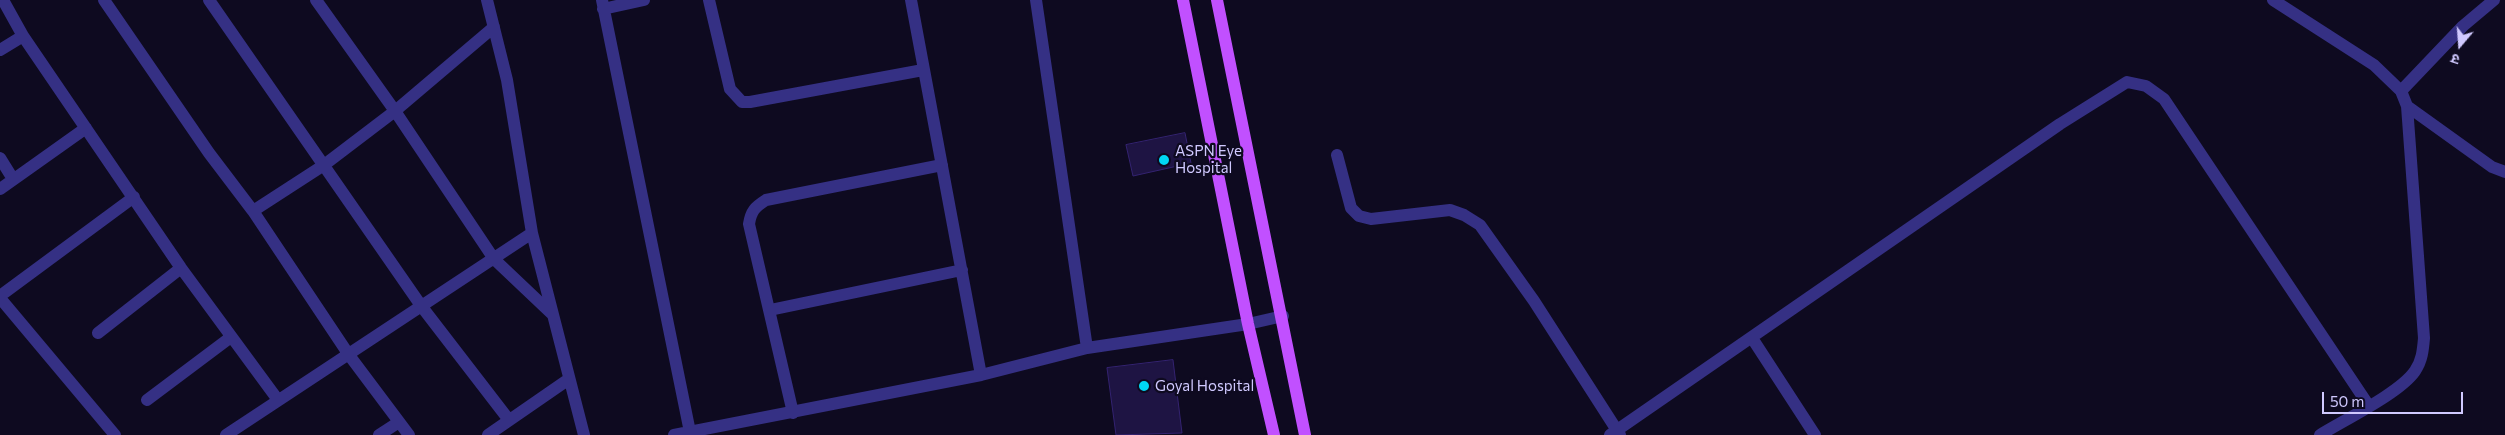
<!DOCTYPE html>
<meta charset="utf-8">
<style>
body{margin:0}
#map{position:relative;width:2505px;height:435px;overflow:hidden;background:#0e0a20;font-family:Commissioner,"Noto Sans Devanagari",sans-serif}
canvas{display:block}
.north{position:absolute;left:2435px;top:20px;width:50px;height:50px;-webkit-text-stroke:4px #0e0a20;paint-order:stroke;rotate:198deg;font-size:14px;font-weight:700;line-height:20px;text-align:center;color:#d0c9ff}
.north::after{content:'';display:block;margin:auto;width:18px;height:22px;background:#d0c9ff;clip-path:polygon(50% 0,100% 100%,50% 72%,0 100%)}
.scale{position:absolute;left:2322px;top:392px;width:141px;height:22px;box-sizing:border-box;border:2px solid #d0c9ff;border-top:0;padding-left:6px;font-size:15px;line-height:18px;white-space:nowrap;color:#d0c9ff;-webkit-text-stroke:4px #0e0a20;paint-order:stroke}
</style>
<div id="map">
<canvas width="2505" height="435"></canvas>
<div class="north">उ</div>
<div class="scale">50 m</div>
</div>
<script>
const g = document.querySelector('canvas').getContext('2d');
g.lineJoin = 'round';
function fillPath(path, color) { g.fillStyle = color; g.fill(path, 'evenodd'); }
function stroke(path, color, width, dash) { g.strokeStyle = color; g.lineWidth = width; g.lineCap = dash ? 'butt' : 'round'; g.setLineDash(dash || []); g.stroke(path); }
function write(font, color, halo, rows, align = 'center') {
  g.font = font + ' Commissioner,sans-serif'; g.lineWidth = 4.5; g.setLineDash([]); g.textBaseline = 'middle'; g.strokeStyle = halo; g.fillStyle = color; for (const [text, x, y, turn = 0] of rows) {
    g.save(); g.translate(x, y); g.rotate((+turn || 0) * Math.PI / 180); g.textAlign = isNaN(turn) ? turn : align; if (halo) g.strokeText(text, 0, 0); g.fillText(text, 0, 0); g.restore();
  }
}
const building = new Path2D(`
 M1185,133L1191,163L1133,176L1126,145Z
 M1173,360L1182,433L1116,435L1107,368Z`);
const minor = new Path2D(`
 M3,0L23,36L181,268L278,400
 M104,0L209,153L253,211L349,355L409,435
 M209,0L422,307L509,420
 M316,0L395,111L494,259L552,314
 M487,0L507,80L532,233L584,435
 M602,0L690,432
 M709,0L730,89L742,102H750L923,70
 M911,0L981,375
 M1036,0L1087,348
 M2273,0L2374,65L2401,91L2407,106L2424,338C2423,350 2422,361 2415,371C2400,393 2344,420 2320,435
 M603,9L644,0
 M0,50L23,36
 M2401,91L2463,26L2494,0
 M2407,106L2492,167L2505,172
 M1337,155L1351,208L1359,216L1371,219L1450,210L1464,215L1480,225L1534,301L1620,435
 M0,158L13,179
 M0,189L86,128
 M253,211L324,165L395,111L494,27
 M0,296L134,197
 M0,298L115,435
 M770,310L962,270
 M98,333L181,268
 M1752,338L1815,435
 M147,400L231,337
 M793,413L749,224C751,211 755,207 766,200L942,165
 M226,435L532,233
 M379,435L399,422
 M488,435L569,379
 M674,435L981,375L1087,348L1248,324L1283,316
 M1610,435L2060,124L2127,82L2146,86L2164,99L2369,406`);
const major = new Path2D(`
 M1183,0L1248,324L1274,435
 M1217,0L1305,435`);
const markers = [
 [1164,160,6,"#00d7f4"],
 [1144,386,6,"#00d7f4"]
];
const poiNames = [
 ["ASPN Eye",1175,151],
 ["Hospital",1175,168],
 ["Goyal Hospital",1155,386]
];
fillPath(building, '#1e1443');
stroke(building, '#342371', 1);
stroke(minor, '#353084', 12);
stroke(major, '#c150ff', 12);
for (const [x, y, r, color] of markers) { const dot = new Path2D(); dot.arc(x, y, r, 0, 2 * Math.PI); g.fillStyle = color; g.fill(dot); stroke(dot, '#0e0a20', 2); }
write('15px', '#d0c9ff', '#0e0a20', poiNames, 'left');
</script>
